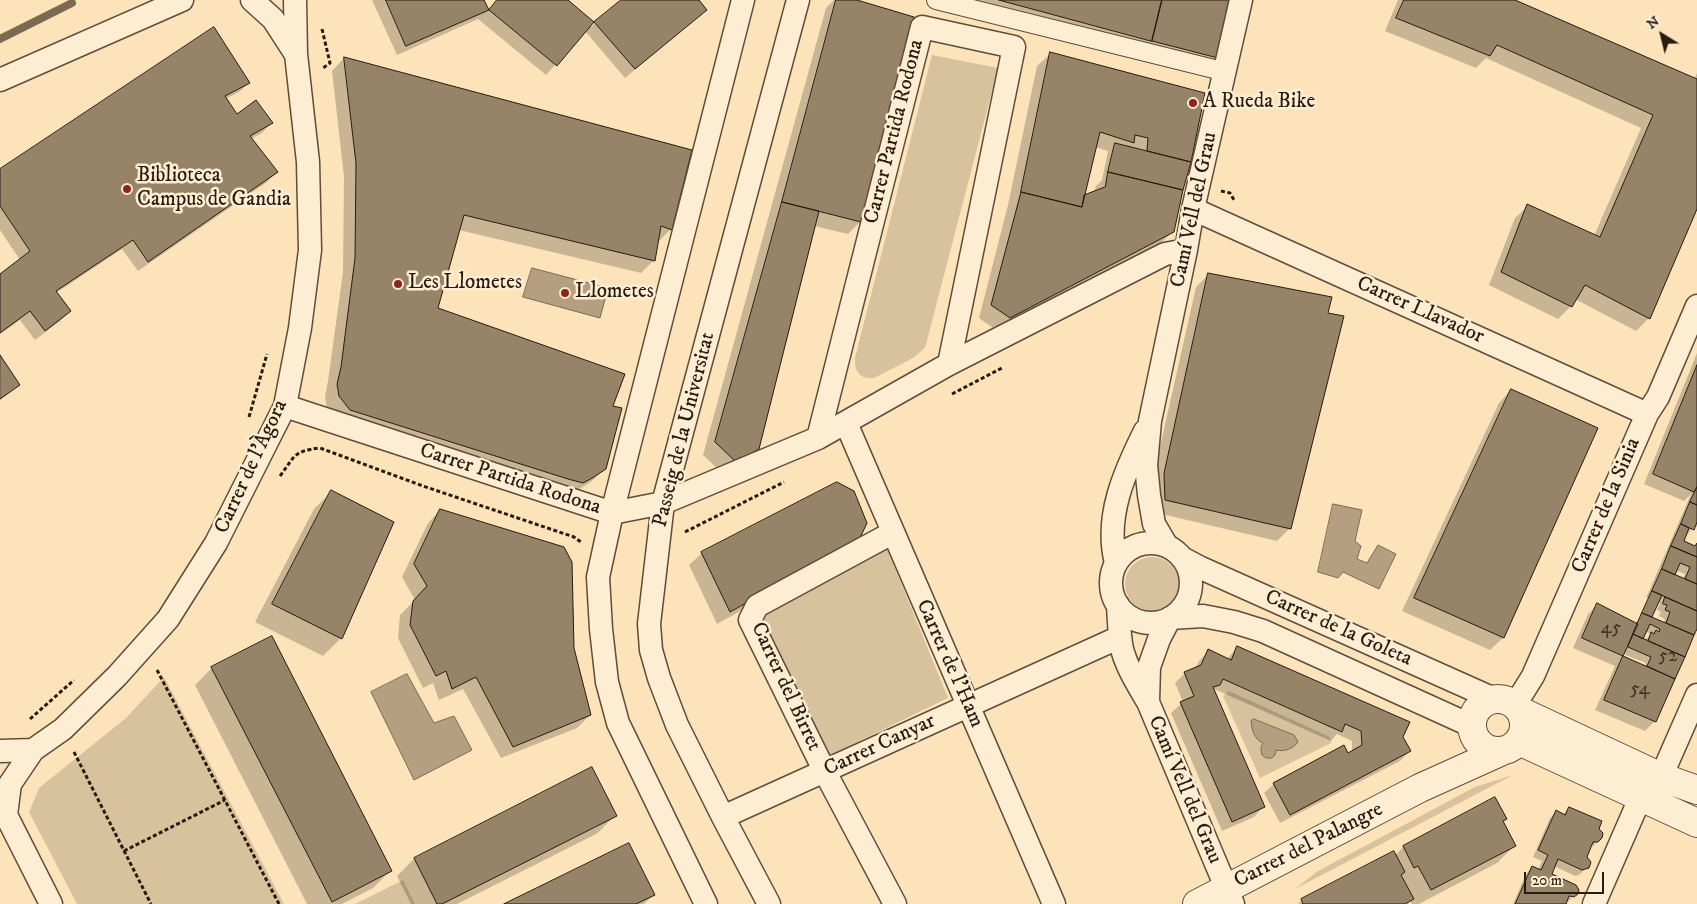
<!DOCTYPE html>
<meta charset="utf-8">
<style>
body{margin:0}
#map{position:relative;width:1697px;height:904px;overflow:hidden;background:#fce3ba;font-family:"IM FELL DW Pica",serif}
canvas{display:block}
.north{position:absolute;left:1637px;top:10px;width:50px;height:50px;-webkit-text-stroke:4px #fdedd2;paint-order:stroke;rotate:324deg;font-size:14px;font-weight:700;line-height:20px;text-align:center;color:#281b10}
.north::after{content:'';display:block;margin:auto;width:18px;height:22px;background:#281b10;clip-path:polygon(50% 0,100% 100%,50% 72%,0 100%)}
.scale{position:absolute;left:1524px;top:872px;width:80px;height:22px;box-sizing:border-box;border:2px solid #281b10;border-top:0;padding-left:6px;font-size:15px;line-height:18px;white-space:nowrap;color:#281b10;-webkit-text-stroke:4px #fdedd2;paint-order:stroke}
</style>
<div id="map">
<canvas width="1697" height="904"></canvas>
<div class="north">N</div>
<div class="scale">20 m</div>
</div>
<script>
const g = document.querySelector('canvas').getContext('2d');
g.lineJoin = 'round';
function fillPath(path, color) { g.fillStyle = color; g.fill(path, 'evenodd'); }
function stroke(path, color, width, dash) { g.strokeStyle = color; g.lineWidth = width; g.lineCap = dash ? 'butt' : 'round'; g.setLineDash(dash || []); g.stroke(path); }
function write(font, color, halo, rows, align = 'center') {
  g.font = font + ' "IM FELL DW Pica",serif'; g.lineWidth = 5; g.setLineDash([]); g.textBaseline = 'middle'; g.strokeStyle = halo; g.fillStyle = color; for (const [text, x, y, turn = 0] of rows) {
    g.save(); g.translate(x, y); g.rotate((+turn || 0) * Math.PI / 180); g.textAlign = isNaN(turn) ? turn : align; if (halo) g.strokeText(text, 0, 0); g.fillText(text, 0, 0); g.restore();
  }
}
const green = new Path2D(`
 M932,55L998,68L925,348L913,358L874,378C860,380 854,371 855,358Z
 M885,544L948,698L828,756L762,625L764,609Z
 M1125 584a27 27 0 1 1 54 0a27 27 0 1 1-54 0Z
 M164,677L284,904H77L29,812L39,788L126,718Z
 M1229,691L1330,737L1331,743L1260,778L1223,696ZM1254,719L1257,720L1294,735L1276,750C1260,741 1250,739 1254,719Z
 M1513,775L1295,889L1318,871L1475,787Z
 M403,880L415,904H355Z`);
const water = new Path2D(`
 M532,268L608,288L600,318L523,297Z
 M1333,504L1362,510L1355,541L1361,546L1357,559L1367,563L1378,545L1396,554L1379,589L1343,572L1338,578L1318,572Z
 M407,674L434,723L454,716L472,750L414,780L371,692Z
 M1254,719L1294,735L1298,742C1293,749 1284,752 1276,750L1275,755L1272,758H1266L1262,755C1261,750 1260,748 1263,743C1254,739 1252,730 1251,721Z`);
const shadow = new Path2D(`
 M372,0H482L488,11L497,0H566L591,27L623,0H697L706,10L625,78L585,31L546,75L478,19L397,55Z
 M834,0H853L860,222L848,234L814,226L758,449L745,462L723,474L703,455L826,8ZM749,453V456L730,464Z
 M941,0H1227L1217,57L1207,67Z
 M1398,0H1512L1694,79L1697,73V206L1649,318L1636,331L1575,299L1571,306L1558,319L1489,285L1515,218L1528,206L1594,236L1641,128L1486,58L1476,68L1385,31Z
 M1050,54L1204,94L1173,231L1160,244L996,330L979,318L1008,205L1037,66ZM1095,147L1108,151L1102,180L1096,186L1094,192L1083,197Z
 M344,58L691,151L671,229L658,242L654,260L641,273L459,230L437,309L605,468L592,481L570,495L327,409L325,397L328,381L343,272L344,177L332,71Z
 M249,83L239,92L225,99L236,116L271,123L262,133L251,139L276,172L267,182L138,271L122,249L56,293L70,311L60,321L35,340L20,320L0,334V275L20,260L0,230V171Z
 M1209,274L1327,314L1290,528L1277,541L1153,512L1151,487L1196,287Z
 M1697,353V527L1694,526L1682,541L1694,547L1697,544V625L1655,721L1645,731L1595,710L1615,666L1573,648L1588,614L1597,605L1635,624L1640,617L1648,598H1646L1691,494L1684,501L1644,484ZM1675,570L1685,574L1682,579L1673,575ZM1657,602L1660,603L1657,610L1661,612L1659,616L1665,619L1663,623L1650,617ZM1645,631L1651,634L1644,641L1641,639ZM1623,654L1646,663L1644,667L1622,657Z
 M0,358L18,385L0,400Z
 M1511,390L1596,428L1503,638L1490,650L1402,611L1499,403Z
 M331,492L341,638L323,656L255,622L314,509Z
 M440,510L572,648L590,715L577,728L501,758L463,689L439,700L433,683L423,688L398,638L400,615L415,600L402,577L428,523Z
 M702,553H845L717,624L689,565Z
 M1238,647L1402,737L1410,751L1400,761L1280,823L1264,793L1274,784L1352,752V741L1337,734L1331,741L1212,688L1263,807L1254,817L1222,831L1171,713L1183,702L1175,683L1185,673L1195,669L1199,661L1209,651L1227,659Z
 M212,668L391,870L373,888L342,904H307L195,685Z
 M1495,799L1505,819L1502,823L1514,846L1497,863L1419,904H1412L1410,901L1408,904H1298L1302,900L1395,856L1403,847Z
 M1569,808L1597,829L1599,840L1592,847H1589L1585,857L1586,868L1579,875L1575,876L1554,866L1550,875L1577,893L1573,897L1572,896L1563,897L1572,898L1565,904H1513L1526,874L1532,867L1538,870L1542,861L1533,857L1550,818L1556,812L1562,815Z
 M615,815L598,833L457,904H411L397,876L414,859Z
 M653,895L644,904H507Z`);
const stream = new Path2D(`
 M0,39L72,3`);
const building = new Path2D(`
 M386,0H484L489,10L406,46Z
 M497,0H568L594,22L557,66L489,10Z
 M621,0H699L707,10L635,69L594,22Z
 M836,0H857L914,17L861,222L782,202Z
 M999,0H1162L1152,41Z
 M1162,0H1229L1218,58L1152,41Z
 M1404,0H1515L1697,79V209L1650,319L1585,285L1572,307L1501,272L1527,204L1600,237L1653,115L1497,45L1490,56L1396,18Z
 M214,27L250,83L225,96L237,114L256,100L273,123L250,136L278,172L148,262L133,240L56,291L71,311L45,331L30,311L0,333V274L30,251L0,206V169Z
 M1050,52L1205,93L1191,162L1147,151L1148,138L1135,135L1134,143L1100,132L1082,207L1021,192Z
 M344,57L692,150L672,230L661,226L655,261L464,215L438,308L625,374L613,406L622,408L606,469L594,477L583,483L568,479L350,410L339,396L337,384L341,367L355,258L356,164Z
 M1115,143L1191,162L1183,190L1108,172Z
 M1108,172L1183,190L1174,232L1010,318L991,305L1021,192L1082,207L1084,195L1105,187Z
 M782,202L819,211L759,449L736,462L715,442Z
 M1208,273L1332,297L1328,313L1344,316L1291,529L1165,500L1164,474Z
 M0,355L20,385L0,399Z
 M1697,365V487L1694,492L1653,474Z
 M1511,389L1598,428L1504,638L1414,598Z
 M837,482L854,491L867,523L859,540L730,612L701,552Z
 M1697,487V505L1690,502Z
 M331,490L394,522L342,639L272,604Z
 M1690,502L1697,505V522L1694,530L1681,524Z
 M440,509L564,547L572,562L574,648L591,715L513,747L476,677L452,689L446,671L436,676L410,625L413,601L427,586L414,564Z
 M1681,524L1689,528L1684,541L1695,546L1697,543V557L1671,546Z
 M1671,546L1697,557V584L1685,579L1690,567L1680,563L1675,575L1662,569Z
 M1662,569L1697,584V611L1652,591Z
 M1652,591L1662,595L1652,617L1642,613Z
 M1665,597L1697,611V629L1694,635L1666,623L1670,612L1665,610L1667,605L1663,604Z
 M1597,603L1638,624L1623,656L1582,638Z
 M1642,613L1694,635L1685,657L1648,641L1651,632L1654,634L1656,630L1659,632L1660,629L1650,624L1643,639L1633,634Z
 M1633,634L1685,657L1675,679L1647,666L1651,657L1628,647Z
 M272,636L392,871L332,902L211,667Z
 M1237,646L1410,722L1403,737L1411,751L1290,815L1273,783L1344,745L1348,753L1362,745L1361,731L1345,724L1342,732L1223,679L1220,685L1213,687L1265,807L1232,822L1180,702L1194,696L1184,672L1201,665L1208,649L1231,660Z
 M1623,656L1675,679L1656,722L1604,700Z
 M592,767L617,816L442,904H437L414,858Z
 M1495,797L1507,819L1503,821L1516,846L1431,890L1418,866L1414,868L1403,846Z
 M1569,807L1602,821L1599,829L1603,833L1602,838L1598,842H1593L1587,857L1591,862L1589,868L1582,870L1558,859L1552,874L1576,885L1579,890L1578,894L1574,897L1569,896L1566,904H1515L1532,866L1541,870L1548,855L1538,850L1556,810L1565,815Z
 M629,843L655,895L636,904H504Z
 M1394,851L1405,872L1401,875L1414,899L1405,904H1303L1301,899Z`);
const path = new Path2D(`
 M322,29L330,63L323,68
 M1221,191L1230,193L1234,200
 M952,394L1002,368
 M249,417L267,354
 M280,476C295,456 293,451 320,448L423,486L574,537L581,542
 M685,532L784,482
 M157,670L279,904
 M30,719L74,680
 M74,752L151,904
 M124,851L225,800`);
const pedestrian = new Path2D(`
 M936,0L1226,72`);
const minor = new Path2D(`
 M252,0L273,19L295,53
 M0,80L182,0
 M1193,209L1647,414
 M285,406L612,513L663,503L818,438L949,364L1165,254L1186,250
 M846,423L1054,904
 M818,438L922,27L1014,47L949,364
 M892,533L757,606L750,620L825,772L895,904
 M1111 583a40 40 0 1 1 80 0a40 40 0 1 1-80 0Z
 M1167,546L1154,524L1149,495L1146,465L1150,421L1186,250L1193,209L1241,0
 M1182,558L1201,568L1494,699
 M1116,563C1104,517 1125,471 1145,431
 M1118,605C1119,620 1119,635 1122,649C1127,668 1138,685 1148,702L1233,904
 M1170,618L1203,616L1234,622L1263,631L1472,726
 M1148,702L1149,667L1159,639L1170,618
 M1515,705L1533,676L1647,414L1658,397L1697,306
 M0,751L33,750
 M1661,777L1697,695
 M723,817L1120,637
 M51,904L6,815L10,784L33,750L63,729L117,676L168,619L216,543L285,406L300,328L310,250L308,162L296,54L295,0
 M706,904L618,723L607,682L601,629L598,577L612,513L743,0
 M769,904L723,817L677,725L659,678L651,650L649,624L663,503L798,0
 M1594,904L1641,796`);
const tertiary = new Path2D(`
 M1472 725a26 26 0 1 1 52 0a26 26 0 1 1-52 0Z
 M1520,711L1661,777L1697,790
 M1519,741L1697,823
 M1197,904L1420,788L1500,752`);
const markers = [
 [1193,103,5,"#8f2418"],
 [127,189,5,"#8f2418"],
 [398,284,5,"#8f2418"],
 [565,293,5,"#8f2418"]
];
const numberNames = [
 ["45",1611,629],
 ["52",1668,657],
 ["54",1640,690]
];
const poiNames = [
 ["A Rueda Bike",1203,103],
 ["Biblioteca",137,177],
 ["Campus de Gandia",137,201],
 ["Les Llometes",408,284],
 ["Llometes",575,293]
];
const streetNames = [
 ["Carrer Partida Rodona",895,132,-76],
 ["Camí Vell del Grau",1195,210,-78],
 ["Carrer Llavador",1420,311,24],
 ["Passeig de la Universitat",685,430,-76],
 ["Carrer de l'Àgora",252,467,-65],
 ["Carrer Partida Rodona",510,480,18],
 ["Carrer de la Sinia",1607,506,-67],
 ["Carrer de la Goleta",1338,629,24],
 ["Carrer de l'Ham",949,664,66],
 ["Carrer del Birret",785,687,65],
 ["Carrer Canyar",880,746,-25],
 ["Camí Vell del Grau",1184,790,67],
 ["Carrer del Palangre",1309,846,-27]
];
fillPath(green, '#d8c19d');
fillPath(water, '#b49f80');
stroke(water, '#7c6a53', 1);
fillPath(shadow, '#0003');
stroke(stream, '#7c6a53', 8);
fillPath(building, '#968368');
stroke(building, '#281b10', 1);
stroke(pedestrian, '#5d4d3a', 20);
stroke(minor, '#5d4d3a', 25);
stroke(tertiary, '#5d4d3a', 30);
stroke(path, '#281b10', 3, [4, 2.5]);
stroke(pedestrian, '#fdedd2', 18);
stroke(minor, '#fdedd2', 22);
stroke(tertiary, '#fdedd2', 28);
for (const [x, y, r, color] of markers) { const dot = new Path2D(); dot.arc(x, y, r, 0, 2 * Math.PI); g.fillStyle = color; g.fill(dot); stroke(dot, '#fdedd2', 2); }
write('19px', '#443526', null, numberNames);
write('21px', '#281b10', '#fdedd2', poiNames, 'left');
write('21px', '#281b10', '#fdedd2', streetNames);
</script>
